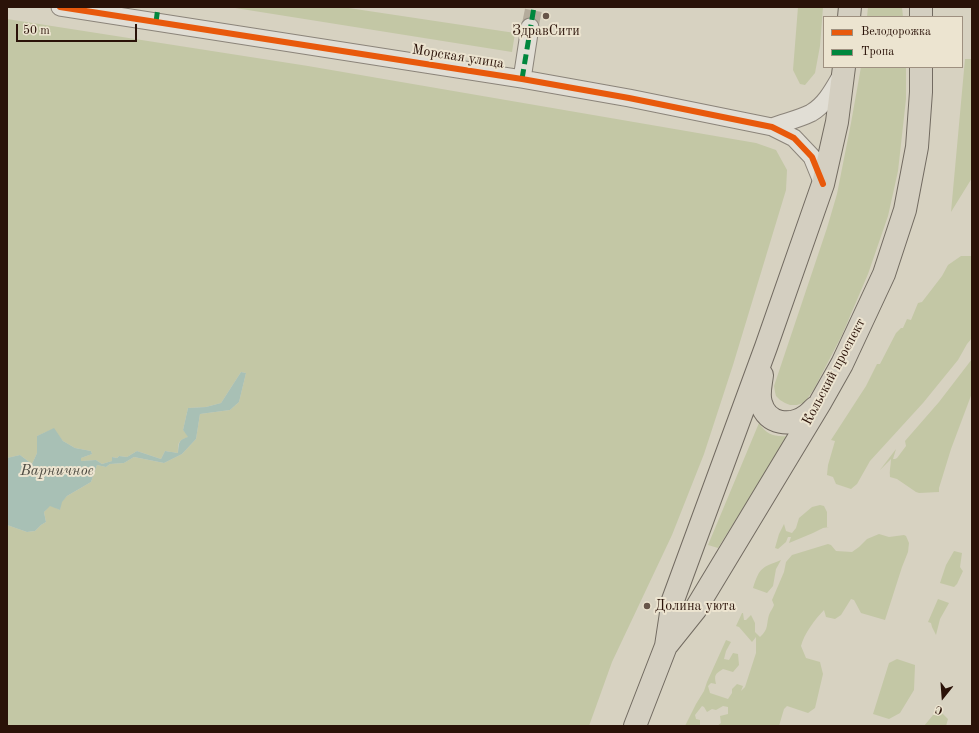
<!DOCTYPE html>
<meta charset="utf-8">
<style>
body{margin:0}
#map{position:relative;width:979px;height:733px;overflow:hidden;background:#d7d2c1;font-family:"Old Standard TT",serif}
canvas{display:block}
.frame{position:absolute;inset:0;border:8px solid #2a1208;pointer-events:none}
.legend{position:absolute;left:823px;top:16px;width:140px;height:52px;box-sizing:border-box;background:#ece4d0;border:1px solid #9e9080;margin:0;padding:5px 7px;list-style:none;font-size:12px;color:#2a1208}
.legend li{display:flex;align-items:center;gap:8px;height:20px}
.legend b{width:20px;border:1px solid #9e9080}
.north{position:absolute;left:923px;top:677px;width:40px;height:40px;-webkit-text-stroke:3px #ece4d0;paint-order:stroke;rotate:197deg;font-size:11px;font-weight:700;line-height:16px;text-align:center;color:#2a1208}
.north::after{content:'';display:block;margin:auto;width:14px;height:18px;background:#2a1208;clip-path:polygon(50% 0,100% 100%,50% 72%,0 100%)}
.scale{position:absolute;left:16px;top:24px;width:121px;height:18px;box-sizing:border-box;border:2px solid #2a1208;border-top:0;padding-left:5px;font-size:12px;line-height:14px;white-space:nowrap;color:#2a1208;-webkit-text-stroke:3px #ece4d0;paint-order:stroke}
</style>
<div id="map">
<canvas width="979" height="733"></canvas>
<div class="frame"></div>
<ul class="legend">
<li><b style="height:5px;background:#e8590c"></b>Велодорожка</li>
<li><b style="height:5px;background:#00873e"></b>Тропа</li>
</ul>
<div class="north">С</div>
<div class="scale">50 m</div>
</div>
<script>
const g = document.querySelector('canvas').getContext('2d');
g.lineJoin = 'round';
function fillPath(path, color) { g.fillStyle = color; g.fill(path, 'evenodd'); }
function stroke(path, color, width, dash) { g.strokeStyle = color; g.lineWidth = width; g.lineCap = dash ? 'butt' : 'round'; g.setLineDash(dash || []); g.stroke(path); }
function write(font, color, halo, rows, align = 'center') {
  g.font = font + ' "Old Standard TT",serif'; g.lineWidth = 4; g.setLineDash([]); g.textBaseline = 'middle'; g.strokeStyle = halo; g.fillStyle = color; for (const [text, x, y, turn = 0] of rows) {
    g.save(); g.translate(x, y); g.rotate((+turn || 0) * Math.PI / 180); g.textAlign = isNaN(turn) ? turn : align; if (halo) g.strokeText(text, 0, 0); g.fillText(text, 0, 0); g.restore();
  }
}
const green = new Path2D(`
 M229,7H342L515,33L512,52Z
 M798,7H823L820,46L815,73L805,85L800,84L793,70Z
 M868,7H902L903,17H867Z
 M7,19L308,66L756,143L776,150L787,170L786,190L733,365L704,454L672,535L612,662L589,726H7V525L27,532L35,531L41,525L46,522L44,512L50,505L60,510L61,502L67,496L91,482L97,465L106,467L110,464L124,463L134,457L164,463L182,454L196,439L200,414L230,410L239,402L246,373L241,372L221,403L206,407L188,408L183,430L189,437C178,440 178,443 178,453L165,451L161,459L137,451L127,457L119,456L117,458L112,457V461L102,464L96,460L81,461V458L92,454L91,451L75,448L63,441L53,429L37,436V453L32,464L20,455L7,458Z
 M965,59H972V178L951,212Z
 M861,67H906V99L898,171L888,216L868,274L842,335L814,389L807,399L803,403L797,405H790L785,403L780,400L776,396L775,392L774,386L827,228L837,194L851,123Z
 M961,256H972V338L967,344L958,360L923,403L870,461L857,484L851,489L836,484L833,477L827,475L828,465L835,441L831,440L866,386L877,364H880L896,333L901,328H903L907,319L911,320L918,303L922,302L942,276L948,265Z
 M972,359V393L951,449L939,488V492L919,493L916,492L897,479L890,477C889,471 891,465 891,459L880,470L896,449L893,459H895L897,458L906,446L905,441L939,402Z
 M759,423C767,435 774,437 788,436L718,548L708,545Z
 M820,505L824,506L827,512V527H829L823,528L813,533L789,543L791,537H788L786,542L778,549L775,548L779,534L784,524L786,531L792,533L796,528L799,518L812,507Z
 M879,534L889,537L904,535L906,536L909,543L908,552L902,567L885,620L861,613L854,600L851,599L841,615L835,619L826,617L824,610C815,619 804,634 801,646L806,658L820,662L823,674L815,708L808,713L787,706L784,709L779,726H717L721,723L720,716L728,714V707L723,706L716,710L712,709L707,712L704,707L702,706L695,715L696,719L700,720V726L693,725L692,726H685L696,704L704,691L707,682L726,640L731,642L726,651L724,659L729,660L733,653L738,654L739,665L733,672L723,669C715,674 714,675 716,684L711,683L708,686L710,693L728,699L732,693V689L737,684L743,686L741,691L745,687L756,653V637L752,642L739,627L736,626L742,613H743L744,620H746L751,615L755,623V632L760,637C769,629 766,625 769,615C770,612 773,608 774,605L772,600L784,572L786,562L792,555L828,544L831,545L836,551L852,552L859,547L867,539Z
 M954,551L962,553L960,567L962,570L963,571L957,584L954,587L940,583L946,565Z
 M781,560L776,569L773,586L767,593L753,588C760,567 761,568 781,560Z
 M938,599L949,603L940,619L936,635L932,627L931,623L928,622Z
 M897,659L915,665L914,690L900,713L889,719L873,714L889,663Z
 M938,709L948,719L946,726H924Z`);
const water = new Path2D(`
 M241,372L246,373L239,402L230,410L200,414L196,439L182,454L164,463L134,457L124,463L110,464L106,467L97,465L91,482L67,496L62,502L60,510L50,506L44,512L46,522L41,525L35,531L27,532L7,525V458L20,455L32,464L37,453V436L54,428L63,441L75,448L91,451L92,454L81,458V461L96,460L102,464L112,461V457L117,458L119,456L127,457L137,451L161,459L165,451L178,453C179,443 178,440 188,437L183,430L188,408L206,407L221,403Z`);
const minorTunnel = new Path2D(`
 M530,27L534,7`);
const minor = new Path2D(`
 M60,7L522,79L629,98L772,127L794,138L812,157L823,184
 M522,79L530,27
 M772,127C785,122 799,119 811,113C825,105 833,90 841,76`);
const major = new Path2D(`
 M921,7V17
 M849,17L850,7
 M762,375C761,384 758,394 761,403C767,425 791,427 807,415C810,413 813,409 816,407
 M667,645L695,610L820,403L842,364L884,274L905,210L917,147L921,92V67
 M635,726L666,646L673,600L766,347L823,184L837,122L844,67`);
const quiet = new Path2D(`
 M156,22L158,7
 M522,79L534,7`);
const cycleway = new Path2D(`
 M60,7L522,79L629,98L772,127L794,138L812,157L823,184`);
const markers = [
 [546,16,4,"#675549"],
 [647,606,4,"#675549"]
];
const poiNames = [
 ["ЗдравСити",546,31],
 ["Долина уюта",655,606,"left"]
];
const streetNames = [
 ["Морская улица",458,57,9],
 ["Кольский проспект",834,372,-62]
];
const waterNames = [
 ["Варничное",57,471]
];
fillPath(green, '#c3c7a5');
fillPath(water, '#a8c0b5');
stroke(minorTunnel, '#b4ac9c', 17, [17, 8]);
stroke(minor, '#8b847a', 19);
stroke(major, '#726b61', 24);
stroke(minor, '#e1ded5', 17);
stroke(major, '#d4cfc1', 22);
stroke(quiet, '#00873e', 5, [10, 5]);
stroke(cycleway, '#e8590c', 6);
for (const [x, y, r, color] of markers) { const dot = new Path2D(); dot.arc(x, y, r, 0, 2 * Math.PI); g.fillStyle = color; g.fill(dot); stroke(dot, '#ece4d0', 1.5); }
write('14px', '#2a1208', '#ece4d0', poiNames);
write('14px', '#2a1208', '#ece4d0', streetNames);
write('italic 15px', '#4f4c43', '#ece4d0', waterNames);
</script>
